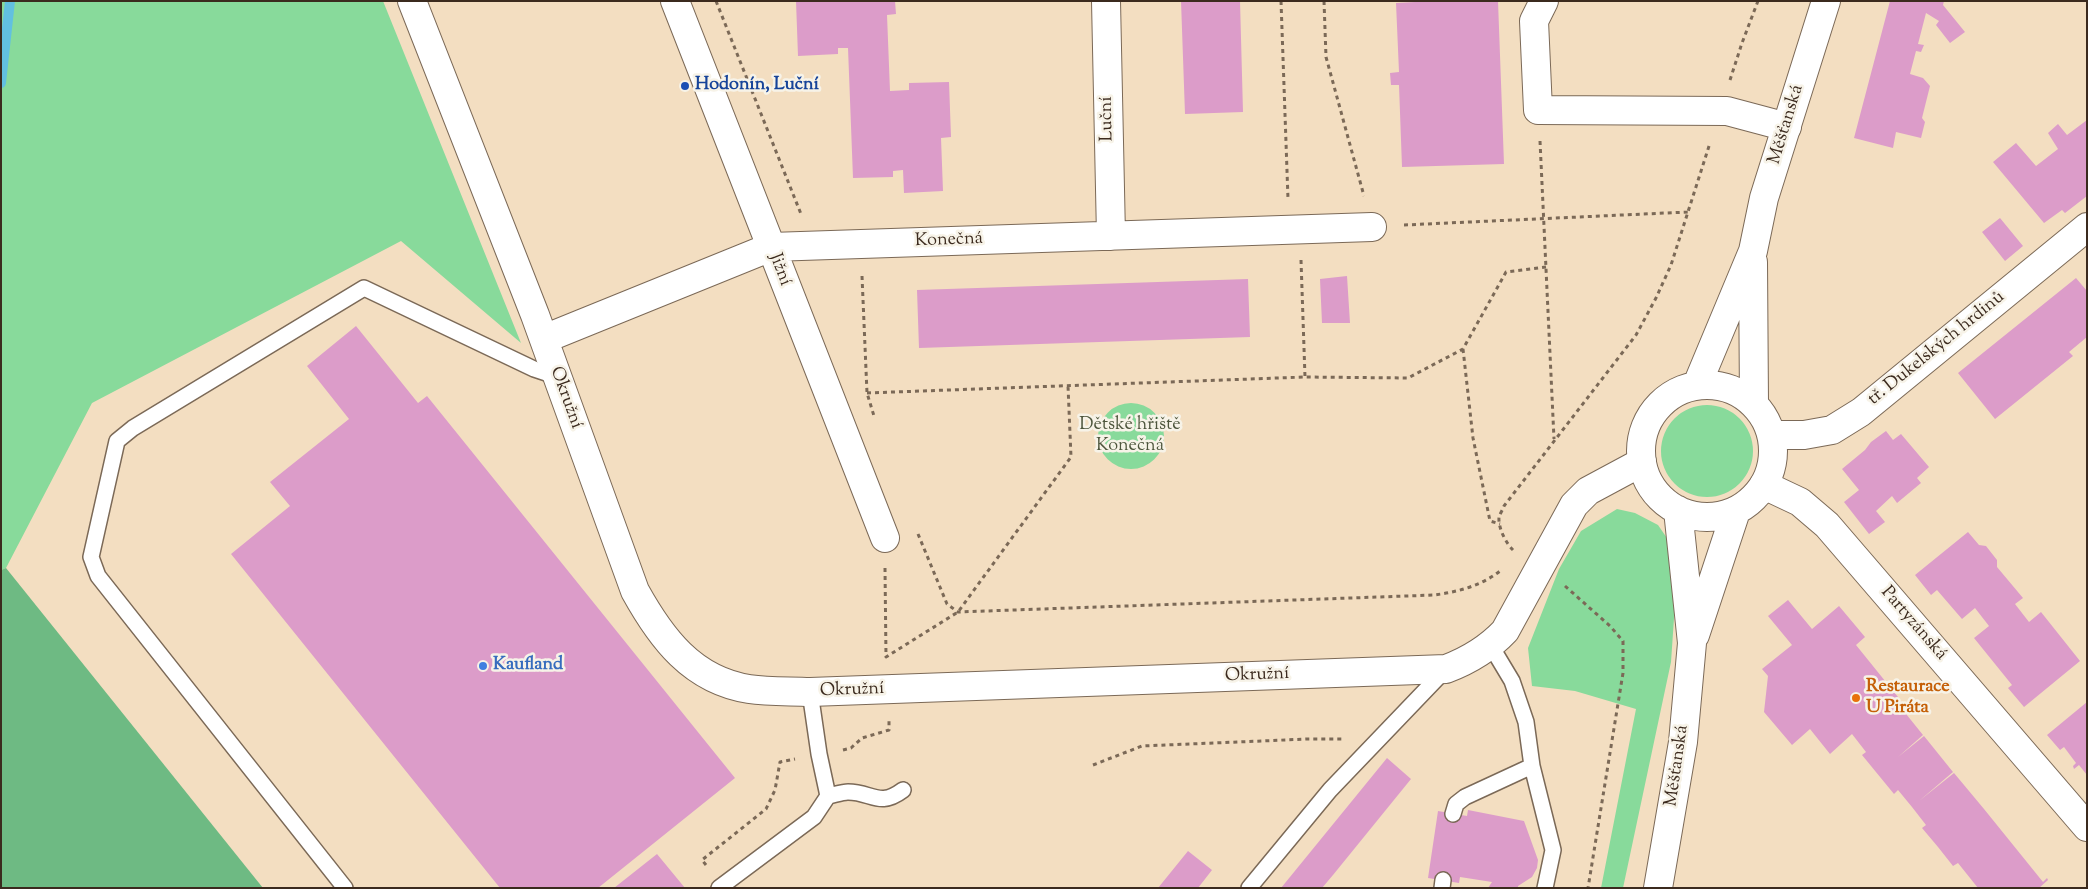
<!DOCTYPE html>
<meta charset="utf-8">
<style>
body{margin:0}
#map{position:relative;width:2088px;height:889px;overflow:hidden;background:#f3dec1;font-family:"Sorts Mill Goudy",serif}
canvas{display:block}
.frame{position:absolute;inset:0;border:2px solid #3b2a1e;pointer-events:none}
</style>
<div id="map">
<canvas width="2088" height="889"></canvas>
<div class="frame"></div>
</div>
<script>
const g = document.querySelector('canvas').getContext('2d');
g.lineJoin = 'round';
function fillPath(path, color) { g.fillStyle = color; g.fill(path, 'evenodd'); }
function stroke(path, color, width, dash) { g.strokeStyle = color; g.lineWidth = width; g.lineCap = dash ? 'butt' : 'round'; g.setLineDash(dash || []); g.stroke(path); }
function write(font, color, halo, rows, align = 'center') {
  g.font = font + ' "Sorts Mill Goudy",serif'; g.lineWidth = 5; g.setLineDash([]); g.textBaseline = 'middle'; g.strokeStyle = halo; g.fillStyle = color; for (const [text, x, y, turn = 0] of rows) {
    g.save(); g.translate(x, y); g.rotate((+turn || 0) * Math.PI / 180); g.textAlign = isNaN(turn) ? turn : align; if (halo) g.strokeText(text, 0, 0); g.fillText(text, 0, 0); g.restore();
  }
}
const green = new Path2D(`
 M1,1H383L521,343L401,241L92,403L6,568L1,570Z
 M1098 436a33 33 0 1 1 66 0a33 33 0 1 1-66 0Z
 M1661 451a46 46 0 1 1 92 0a46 46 0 1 1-92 0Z
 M1617,509L1635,513L1658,525L1669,541L1677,575L1671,662L1623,888H1601L1636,709L1575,691L1532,686L1528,648L1559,569L1581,531Z`);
const forest = new Path2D(`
 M6,568L263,888H1V570Z`);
const stream = new Path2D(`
 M1,83L10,1`);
const building = new Path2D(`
 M796,1H895L896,14L887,15L890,91L909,90V83L949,82L951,137L941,138L943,191L904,193L903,170L893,171V177L853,178L848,48H838V54L798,56Z
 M1181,1H1240L1243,112L1185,114Z
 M1434,1H1498L1504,164L1402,167L1399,85H1391L1390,73L1399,72L1396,3Z
 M1890,1H1944L1943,5L1965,32L1950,43L1936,25L1939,21L1926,13L1918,44L1924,45L1921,52L1916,51L1910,74L1923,78L1930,86L1922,118L1925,122L1921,138L1896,132L1893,148L1854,138Z
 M2087,120V196L2065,213L2062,210L2044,223L1993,162L2016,143L2036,166L2058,149L2048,133L2058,124L2067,135Z
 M2000,218L2023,246L2005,261L1982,232Z
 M1347,276L1350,323H1322L1320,279Z
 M2076,278L2087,291V337L2069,352L2073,356L1995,419L1958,373Z
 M1248,279L1250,337L919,348L917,290Z
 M356,326L418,403L427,396L735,778L598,888H500L231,554L290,506L270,482L349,419L307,366Z
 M1886,431L1893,440L1901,434L1929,467L1917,478L1921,483L1897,503L1892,496L1876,511L1885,522L1869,534L1844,502L1859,490L1842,469L1865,450L1871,442Z
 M1968,532L1979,545L1986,546L1997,560V567L2023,598L2015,604L2029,622L2041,612L2080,661L2024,707L2008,688L2012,685L1974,638L1989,626L1975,608L1962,619L1937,590L1931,595L1915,575Z
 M1788,600L1812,629L1839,606L1865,637L1856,645L1898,697L1894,699L1923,735L1898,757L1924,736L1953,772L1919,801L1954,773L1984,809L1979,813L1984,809L2043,882L2047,878L2048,880L2039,888H1978L1958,863L1953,866L1938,847L1922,828L1926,825L1912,807L1898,790L1894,794L1862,755L1866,752L1852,734L1830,754L1810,729L1792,745L1764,712L1768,676L1762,669L1792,645L1768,616Z
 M2087,702V775L2079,765L2074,769L2073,766L2076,763L2064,747L2060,750L2047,735Z
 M1387,758L1411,779L1333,875L1322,888H1281Z
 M1468,810L1524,821L1538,860L1537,868L1532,877L1518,886V888H1488L1492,882L1460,877L1459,883L1428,878L1438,811L1467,816Z
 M1188,851L1212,870L1198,888H1158Z
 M657,854L685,888H614Z`);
const path = new Path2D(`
 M716,1L801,214
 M1281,1L1288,199
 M1324,1L1326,57L1364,196
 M1730,80L1742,43L1758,1
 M1540,141L1554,439
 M1404,225L1688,212
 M1301,260L1305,377
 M862,276L867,393L874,416
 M1463,349L1473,438L1490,521L1500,524
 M867,393L1305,377L1408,378L1463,349L1506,272L1546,267
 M918,534L947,604L958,612L1434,595C1457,592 1481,586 1500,571
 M1513,550C1506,543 1498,528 1499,517C1500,514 1503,509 1504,506L1636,335L1656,298L1671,265L1710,143
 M885,568L886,657L958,612L1071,457L1068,386
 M1565,586L1610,626L1623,641V673L1588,888
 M843,750L851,748L862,738L889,730V720
 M1093,765L1142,746L1308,739H1342
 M706,865L702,860L766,809L775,790L780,762L795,759`);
const lane = new Path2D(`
 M1491,646L1512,681L1526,722L1532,766L1553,850L1545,888
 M828,796C834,795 842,792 848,792C872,792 879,808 903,790
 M1453,814L1456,804L1465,797L1532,766
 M345,888L98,576L91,557L117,441L133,428L364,288L534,369L558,377
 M719,888L814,817L828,796L819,754L810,692
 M1249,888L1330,790L1445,670
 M1442,888L1443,880`);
const street = new Path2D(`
 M412,1L535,315L635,591C661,638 692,680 749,689C769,692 790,691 810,692L1446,669C1470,660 1488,649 1505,631L1574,505L1588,491L1642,462
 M675,1L885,538
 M1106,1L1111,236
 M1544,1L1534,21L1538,110L1727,111L1787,127
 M544,339L771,247L1372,227
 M1772,435H1804L1832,430L1861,412L2087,227
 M1764,485L1800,502L1827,525L2087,827`);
const secondary = new Path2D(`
 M1753,262L1754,404
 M1641 451a66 66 0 1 1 132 0a66 66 0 1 1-132 0Z
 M1697,385L1753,251L1764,198L1826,1
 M1695,635L1736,511
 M1658,888L1683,742L1692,643L1678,510`);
const markers = [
 [685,86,5,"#1a4fb4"],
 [483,666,5,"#3f7fe0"],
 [1856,698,5,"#e8710a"]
];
const transitNames = [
 ["Hodonín, Luční",695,86]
];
const streetNames = [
 ["Luční",1108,119,-91],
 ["Měšťanská",1787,125,-73],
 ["Konečná",949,241,-2],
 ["Jižní",779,270,69],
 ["tř. Dukelských hrdinů",1937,349,-39],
 ["Okružní",565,398,70],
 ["Partyzánská",1913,624,49],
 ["Okružní",1257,676,-2],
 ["Okružní",852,691,-2],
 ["Měšťanská",1678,766,-82]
];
const parkNames = [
 ["Dětské hřiště",1130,426],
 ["Konečná",1130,447]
];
const shopNames = [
 ["Kaufland",493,666]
];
const foodNames = [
 ["Restaurace",1866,688],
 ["U Piráta",1866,709]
];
fillPath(green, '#88da9b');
fillPath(forest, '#6eba83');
stroke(stream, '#62c0e0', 10);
fillPath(building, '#dc9cc9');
stroke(lane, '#7b6957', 18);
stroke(street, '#7b6957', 30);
stroke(secondary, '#7b6957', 30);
stroke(path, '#7b6957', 3, [4, 4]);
stroke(lane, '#fff', 15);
stroke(street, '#fff', 28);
stroke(secondary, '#fff', 28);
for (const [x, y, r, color] of markers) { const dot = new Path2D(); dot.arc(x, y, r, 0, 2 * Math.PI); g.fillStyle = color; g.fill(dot); stroke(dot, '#f7f3e8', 2); }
write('bold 18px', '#164399', '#f7f3e8', transitNames, 'left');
write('18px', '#3b2a1e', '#f7f3e8', streetNames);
write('18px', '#4e563d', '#f7f3e8', parkNames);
write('bold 18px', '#366cbe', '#f7f3e8', shopNames, 'left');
write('bold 18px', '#c56008', '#f7f3e8', foodNames, 'left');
</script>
